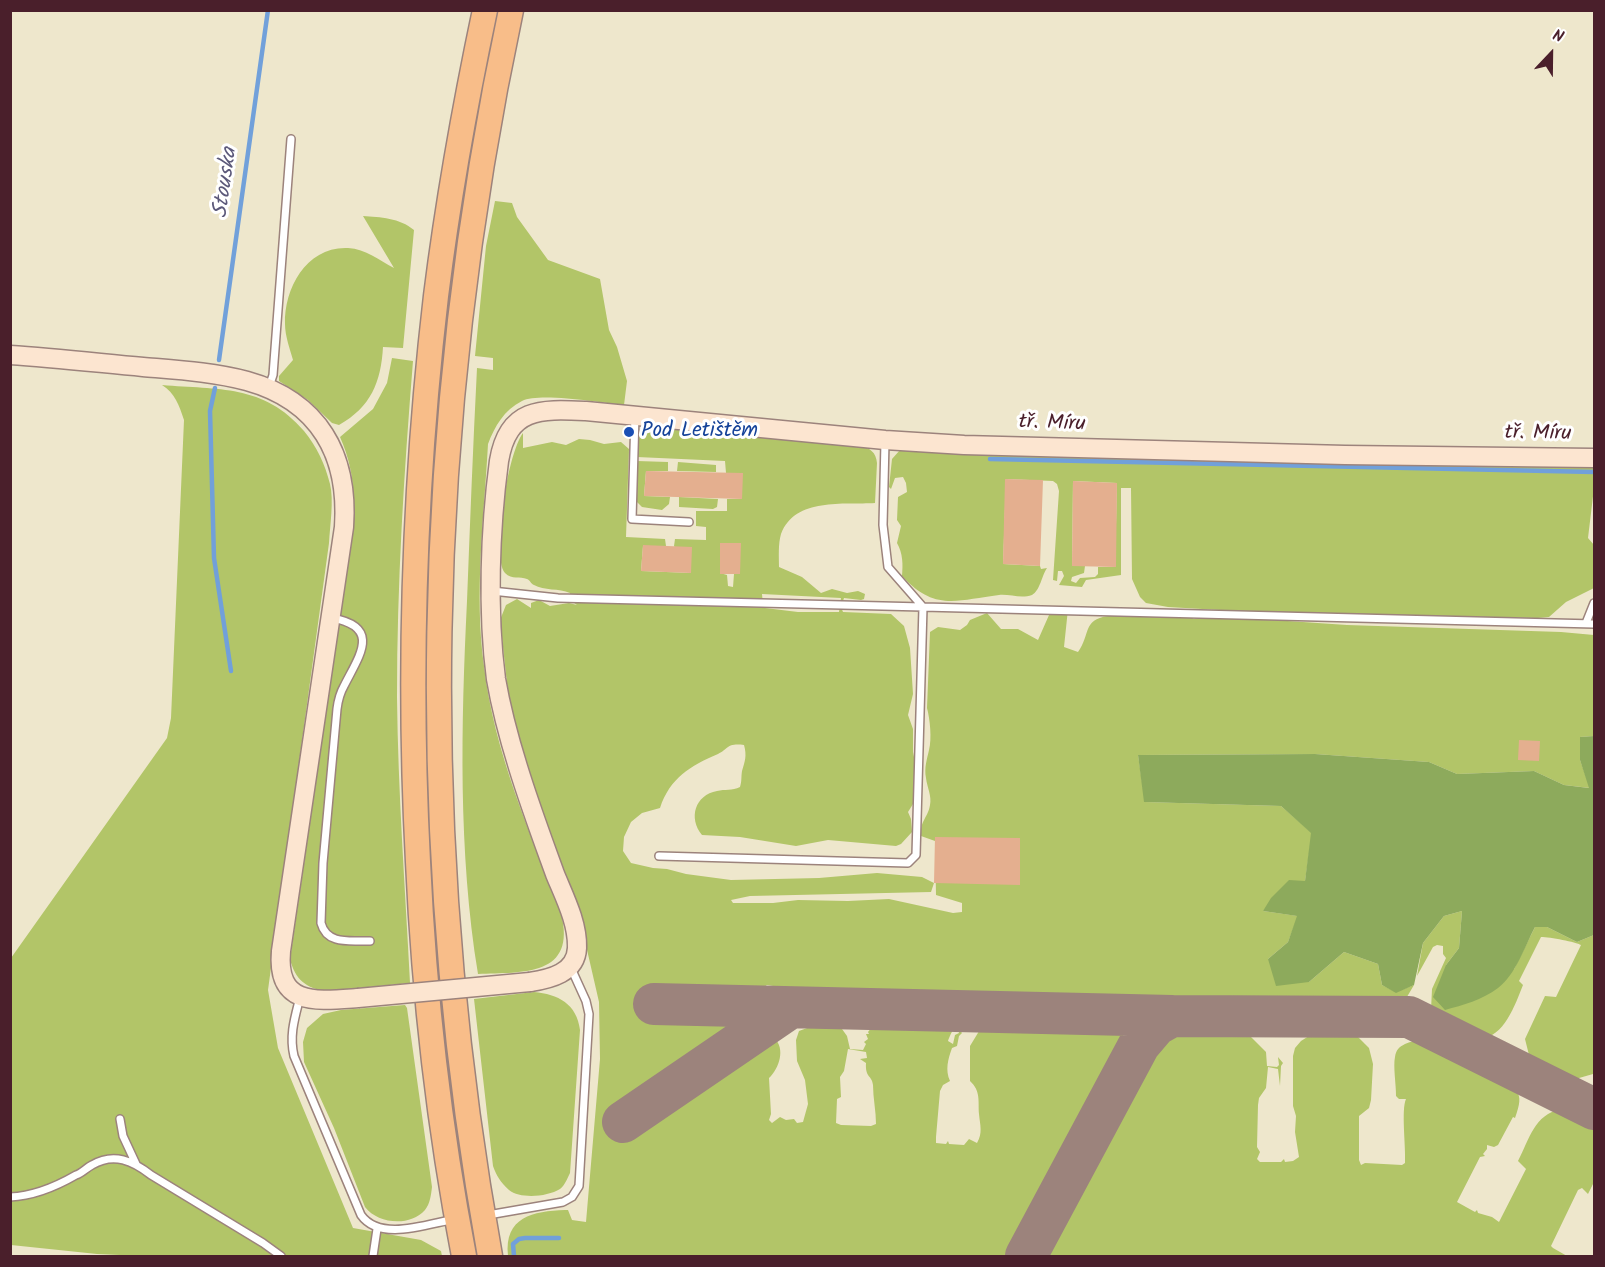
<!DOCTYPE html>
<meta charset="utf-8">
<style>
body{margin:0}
#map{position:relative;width:1605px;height:1267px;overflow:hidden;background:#eee7cc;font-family:Kalam,sans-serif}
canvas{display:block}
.frame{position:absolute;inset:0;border:12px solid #4a1f2b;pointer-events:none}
.north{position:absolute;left:1521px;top:24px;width:60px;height:60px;-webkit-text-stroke:4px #fff;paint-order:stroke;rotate:22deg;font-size:16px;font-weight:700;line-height:24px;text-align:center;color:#4a1f2b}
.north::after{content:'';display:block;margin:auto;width:21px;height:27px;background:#4a1f2b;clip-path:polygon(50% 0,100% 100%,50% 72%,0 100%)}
</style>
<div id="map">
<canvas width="1605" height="1267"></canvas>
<div class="frame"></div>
<div class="north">N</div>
</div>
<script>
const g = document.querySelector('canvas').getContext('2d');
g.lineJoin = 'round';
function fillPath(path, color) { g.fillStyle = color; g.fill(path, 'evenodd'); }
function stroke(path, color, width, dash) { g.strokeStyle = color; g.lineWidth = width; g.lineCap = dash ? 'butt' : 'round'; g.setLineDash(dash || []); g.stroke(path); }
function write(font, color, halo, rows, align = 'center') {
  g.font = font + ' Kalam,sans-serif'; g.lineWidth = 6; g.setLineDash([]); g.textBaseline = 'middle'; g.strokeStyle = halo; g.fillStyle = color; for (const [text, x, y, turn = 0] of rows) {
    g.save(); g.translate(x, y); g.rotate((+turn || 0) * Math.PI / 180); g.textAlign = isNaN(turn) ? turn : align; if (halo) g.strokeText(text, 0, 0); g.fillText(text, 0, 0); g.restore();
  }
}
const green = new Path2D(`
 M495,201L512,203L517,217L548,260L600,279L609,330L617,347L627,381L624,405C602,403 540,392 522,401C504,410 495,426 488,444C484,518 474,593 484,666C494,752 530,833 561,913C577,977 523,972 478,974C458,851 461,725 467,601C470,523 473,446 477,368L493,370V358L475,356L486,246Z
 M363,216C380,217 400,218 414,230L403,348L383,347C381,382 371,407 339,425L332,423L308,400L279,381V376L293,360C290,349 285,336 285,324C284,288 307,246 348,248C366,249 379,260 394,268Z
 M392,358L413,361C404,472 397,584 397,697C398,792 405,887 410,983L327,991C306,989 295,979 290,959L350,550C354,507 358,478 340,437L373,409L387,383Z
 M162,385C218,390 264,384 304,431C317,447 325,464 330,484C334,500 330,526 329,543L268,990L278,1048L353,1228L421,1240L441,1251L442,1256H142L97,1254L11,1245V958L167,738L171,718L184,420C179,405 175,393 162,385Z
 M650,425L860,446C870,448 876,452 877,463L875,503C844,505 795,497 781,534C778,544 779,557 779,567L802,577L821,593L832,589L847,593L858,591L865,594L864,599L861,600L844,598L841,607L843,612L891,614L904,626L910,648L913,694L908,715L913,729V752L915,762L914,775L916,783L913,804L908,812L911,819L912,832L901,844L896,846L828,840L796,846L740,837L702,835C688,818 695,795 717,791C725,789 732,791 740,787C742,781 741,777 742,771C745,761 747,756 744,745C726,743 729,749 718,754C690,766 670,778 660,808L642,813L631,822L624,837L623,851L631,863L653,868L667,869L686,874L731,880L819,878L877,873L922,877L934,883L931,892L750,896L731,900L733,903H773L798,900L848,901L889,899L953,913L962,912V903L936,895L935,841L921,836C920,820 928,818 930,805C932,796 927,787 926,778C924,768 927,759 929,750C932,739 930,719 927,708L930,632L938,627L960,630L967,625L970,620L987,613L1001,629H1018L1038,640L1053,606L1068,609L1064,647L1078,652C1091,634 1082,620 1108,616H1188L1194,619L1214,616L1347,625L1561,632L1594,635V736L1580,737V760L1590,788L1564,785L1534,771L1457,774L1429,762L1315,754L1138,755L1145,802L1281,806L1312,833L1305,881L1263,911L1298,916L1288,942L1268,959L1309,982L1344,952L1378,964L1382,985L1396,992L1414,985L1401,1007L1343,1011L1054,1000L984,1001L962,1006L950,1001L930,1004L929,1007C902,1006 868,1010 843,1006C822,1003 804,992 783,992L779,987L767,985L760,990L727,992L660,993L655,996L651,1007L657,1012C689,1006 728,1010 759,1017L640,1095L630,1107L625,1118L632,1130L675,1102L671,1097L677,1092L681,1097L688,1094L774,1038C786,1048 779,1069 769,1078L771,1114L769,1120L772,1123L780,1117L786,1120L794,1119L797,1123L803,1122L808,1104L805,1080L797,1061L796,1040L799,1031L807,1028L813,1021L812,1017L824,1020L825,1017L838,1027L848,1022V1019L851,1021L867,1020L876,1023L881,1021L891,1022L894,1020L934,1024L937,1019L941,1018L939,1025L945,1030L956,1018L951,1026L956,1023C955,1026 949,1037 948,1041L953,1044L955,1035L959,1033L957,1027L962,1033L959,1036L957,1046L952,1048C948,1059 945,1070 950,1081L943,1085L940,1091L936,1137V1143L946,1144L948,1141L949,1144L964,1145L969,1139L977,1143C983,1133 980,1125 979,1114C978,1101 981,1091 970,1081V1046L984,1023C997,1023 1009,1022 1022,1025L1023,1021L1027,1024H1055L1058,1018C1071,1024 1088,1031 1101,1020L1100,1025H1106L1123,1035L1125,1044L1123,1054L1053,1181L1051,1190L1013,1256H508C504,1217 533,1211 565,1210H568L572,1220L586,1222L600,1059L599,1002L582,928L522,753L509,701L500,620L506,605L517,599L531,608V603L539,600L550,606L569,603L577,605L570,600V593C559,588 544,591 534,585C531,584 530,580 527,579C520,576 512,580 505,573C491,555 508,452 523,433V448L552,442L566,445L579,439L590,440L604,444L621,442L629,449L626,537L665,539L666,546H643L641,571L691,573L674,546L675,539L706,540V527L696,526V511H727V499H742L726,473L725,461L637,457L640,431ZM720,543H740V574H734L733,587L728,586L727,575L720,573ZM762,594L841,598L839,612H798L765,608L763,605ZM854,1021H866L872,1027L868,1032L869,1034H866L868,1039L864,1042L866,1044L863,1050L850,1049L847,1036L842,1029ZM848,1049L866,1052L867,1058L860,1059L866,1063C865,1078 872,1075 873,1085C873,1098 876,1111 876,1124L871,1126L841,1125L836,1123L837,1099L841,1097L840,1077L844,1071Z
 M900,450L1594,466V488L1588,538L1594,545V588L1566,602L1549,617L1538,618L1271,613L1168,607L1146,603L1140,597L1132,579L1131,488H1121V575L1086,580L1082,587L1059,585L1064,576L1062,571H1058L1057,581L1053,580L1059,491L1057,484L1053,481L1006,479L1003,564L1040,566L1041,569L1047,568C1042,575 1040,591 1032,595C1021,599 1010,594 999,595C957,600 935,612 902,576C903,564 903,554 897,543L901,526L897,520L898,497L907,492L906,483L903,477L895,478L891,489L889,487L892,459ZM1073,481L1117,483L1115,567H1098V574L1095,577L1080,578L1076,583L1071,581L1072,577L1084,573L1085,566L1072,565Z
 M637,461L668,462V471H646L644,496L670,497L669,504L662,510L642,507L636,501Z
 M678,462L716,465V472L677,471Z
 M679,497L718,499L717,507L713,509L679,507Z
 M1462,911L1459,948L1446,965L1514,969L1535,927H1547L1577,942L1594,935V1071L1593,1074L1572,1080L1568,1086V1082L1531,1063L1525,1039L1545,996L1556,997L1581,945C1576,942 1550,937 1541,937L1519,981L1523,985C1515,1005 1503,1041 1477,1038L1439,1018L1431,1010L1432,989L1446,958L1443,954V946L1437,945L1433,947L1417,976L1423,943L1444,916Z
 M534,992C558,994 577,1004 580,1030L570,1173C567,1179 565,1185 560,1189C547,1197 520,1199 509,1190C501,1183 496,1175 493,1166L474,999Z
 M405,1005L407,1008L432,1187C431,1195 430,1204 425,1210C410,1227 378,1224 365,1207L334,1128L304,1062L303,1042L307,1028L323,1014L341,1010Z
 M1184,1028H1242L1266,1052L1267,1066L1277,1067L1279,1065L1278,1057L1283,1063L1281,1066L1280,1086L1278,1069L1268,1067L1266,1088L1259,1098L1258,1105L1257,1147L1260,1152L1257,1159L1260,1162H1281L1284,1159L1285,1162L1293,1161L1299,1157L1295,1132L1296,1116L1293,1106V1056L1295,1048L1301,1041L1312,1034L1322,1033L1323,1030L1326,1032L1356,1035L1369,1048L1373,1064L1371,1100L1369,1108L1359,1116V1160L1361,1165L1365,1163L1402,1165L1405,1163C1406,1146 1401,1110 1406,1099H1399L1396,1096C1396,1084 1393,1066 1395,1057C1396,1050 1399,1047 1405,1044C1422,1036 1436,1044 1451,1051L1454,1048C1464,1061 1484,1068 1498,1075L1499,1074C1515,1092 1526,1089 1515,1118L1513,1117L1498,1145L1494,1147L1487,1145V1149L1483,1154L1485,1156L1480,1157L1457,1202L1475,1212L1477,1210L1478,1213L1492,1217L1499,1222L1526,1169L1518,1161C1530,1138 1534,1115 1561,1109L1562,1106L1565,1111L1594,1126V1182L1588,1194L1582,1188L1578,1190L1551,1246L1553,1248L1567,1256H1038L1146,1057L1144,1055L1160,1040Z`);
const forest = new Path2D(`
 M1594,736V935L1577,942L1547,927H1535C1524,948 1516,974 1498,988C1482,1000 1463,1005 1445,1010L1433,997L1446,965L1459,948L1462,911L1444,916L1423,943L1414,985L1396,993L1382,985L1378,964L1344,952L1309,982L1276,986L1268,959L1288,942L1297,916L1263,911L1271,898L1289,880L1305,881L1311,833L1281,806L1144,802L1138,755L1315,754L1429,762L1457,774L1534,771L1564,785L1589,788L1580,760V737Z`);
const stream = new Path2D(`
 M219,360L268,10
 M215,388L210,411L214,558L231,671
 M990,459L1594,472
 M514,1256L513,1244L519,1239L525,1238H559`);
const taxiway = new Path2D(`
 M654,1004L1172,1016
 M623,1122L790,1008
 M1026,1256L1139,1045L1156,1025L1172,1016L1409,1017L1594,1109`);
const building = new Path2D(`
 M646,471L743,473L742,499L644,496Z
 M1005,479L1043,480L1040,566L1003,564Z
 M1073,481L1117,483L1116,567L1072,566Z
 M720,543H741L740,574H720Z
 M643,545L692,547L691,573L641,571Z
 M1519,740L1540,741L1539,761L1518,760Z
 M935,837L1020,838V885L934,883Z`);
const service = new Path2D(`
 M269,387L273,375L291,139
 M635,416L632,519L689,522
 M492,591L558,598L923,607L888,567L883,525L885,442
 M332,618C382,627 359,656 344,686C340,693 338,701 337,709L323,863L321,923C327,946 352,940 370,941
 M1586,623L1594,603
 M659,856L908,863L916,855L923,607L1594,624
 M300,997C295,1017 289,1035 294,1056L361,1215C380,1242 427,1224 455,1219
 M120,1119L123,1136L136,1164
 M10,1197C33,1196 57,1186 76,1175C82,1173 86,1168 92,1165C114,1152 133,1161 151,1175L263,1243L281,1256
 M488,1215L563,1202L572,1197L579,1186L589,1014L586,1001L571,968
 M373,1256L377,1229`);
const secondary = new Path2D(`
 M10,355C55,358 99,363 143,367C178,370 213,372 247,381C319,401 349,455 344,527L281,951C276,1007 317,1001 358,998
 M530,982C550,979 576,973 577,948C578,923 564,896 555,874C542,838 529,803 518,767C509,738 501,708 496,679C487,611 490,528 499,461C508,407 541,409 586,411L885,440L964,445L1345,455L1594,458`);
const motorway = new Path2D(`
 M464,1256C439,1127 424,994 418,862C408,673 414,484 436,296C448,200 465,105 485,10
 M490,1256C415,842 423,422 511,10`);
const secondaryBridge = new Path2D(`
 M358,998L530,982`);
const markers = [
 [629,432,6,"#1a4fb4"]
];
const streetNames = [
 ["tř. Míru",1052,425,2],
 ["tř. Míru",1538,435,1]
];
const transitNames = [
 ["Pod Letištěm",641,432]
];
const waterNames = [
 ["Stouska",227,183,-82]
];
fillPath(green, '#b2c568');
fillPath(forest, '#8daa5c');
stroke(stream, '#71a0da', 4.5);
stroke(taxiway, '#9c837c', 42);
fillPath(building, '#e4af8f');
stroke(service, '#9c837c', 10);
stroke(secondary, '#9c837c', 21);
stroke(motorway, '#9c837c', 27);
stroke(service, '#fff', 7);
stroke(secondary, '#fce5d0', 18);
stroke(motorway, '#f8bd89', 24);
stroke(secondaryBridge, '#9c837c', 21, []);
stroke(secondaryBridge, '#fce5d0', 18);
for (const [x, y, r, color] of markers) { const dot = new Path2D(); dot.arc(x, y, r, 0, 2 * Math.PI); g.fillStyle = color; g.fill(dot); stroke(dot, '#fff', 2); }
write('21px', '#4a1f2b', '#fff', streetNames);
write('21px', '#164399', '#fff', transitNames, 'left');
write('italic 22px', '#5c597a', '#fff', waterNames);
</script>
